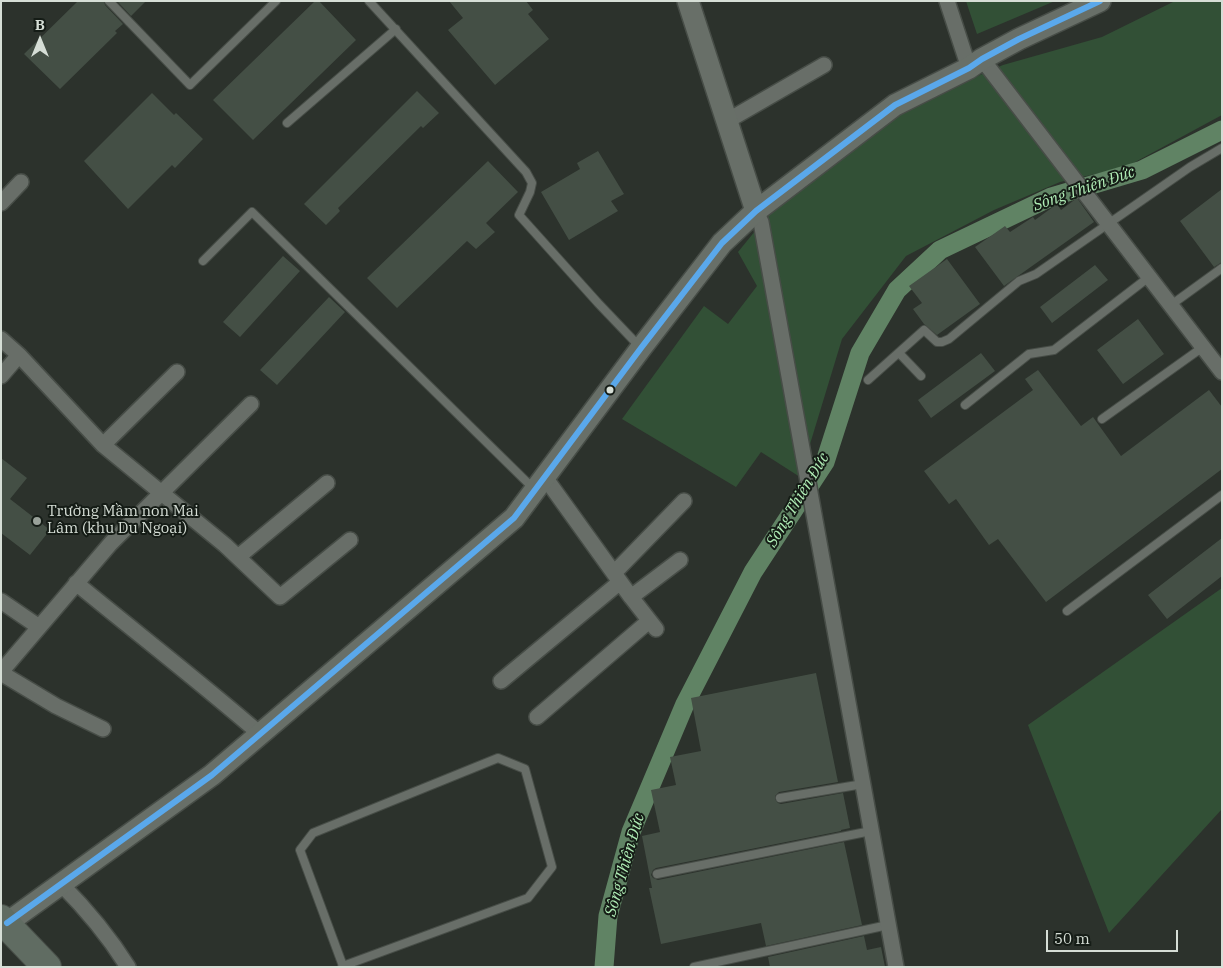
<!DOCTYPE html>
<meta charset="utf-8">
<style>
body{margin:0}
#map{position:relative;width:1223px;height:968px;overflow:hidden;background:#2c322c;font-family:"IBM Plex Serif",serif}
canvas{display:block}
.frame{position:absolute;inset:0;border:2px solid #d6ded6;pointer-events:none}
.north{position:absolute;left:15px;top:15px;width:50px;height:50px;-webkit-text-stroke:4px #151c16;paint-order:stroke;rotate:0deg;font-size:14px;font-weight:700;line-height:20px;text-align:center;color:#d6ded6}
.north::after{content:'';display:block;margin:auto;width:18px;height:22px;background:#d6ded6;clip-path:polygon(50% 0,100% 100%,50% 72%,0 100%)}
.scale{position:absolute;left:1046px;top:930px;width:132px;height:22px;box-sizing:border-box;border:2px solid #d6ded6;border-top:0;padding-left:6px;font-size:15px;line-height:18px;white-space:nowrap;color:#d6ded6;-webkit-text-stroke:4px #151c16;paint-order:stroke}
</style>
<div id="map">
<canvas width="1223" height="968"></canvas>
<div class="frame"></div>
<div class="north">B</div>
<div class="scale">50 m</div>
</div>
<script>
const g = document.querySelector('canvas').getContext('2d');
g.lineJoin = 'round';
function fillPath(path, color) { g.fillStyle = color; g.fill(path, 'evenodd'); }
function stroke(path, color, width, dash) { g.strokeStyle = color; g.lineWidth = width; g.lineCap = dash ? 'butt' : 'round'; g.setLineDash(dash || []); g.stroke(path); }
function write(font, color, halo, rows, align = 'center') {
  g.font = font + ' "IBM Plex Serif",serif'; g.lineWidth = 4; g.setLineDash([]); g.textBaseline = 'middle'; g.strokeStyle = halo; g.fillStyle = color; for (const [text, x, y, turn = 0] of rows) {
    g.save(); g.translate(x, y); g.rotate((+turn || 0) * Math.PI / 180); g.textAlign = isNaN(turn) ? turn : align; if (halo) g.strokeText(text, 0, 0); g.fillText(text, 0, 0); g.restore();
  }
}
const green = new Path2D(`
 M966,1H1055L977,34Z
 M1175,1H1222V115L1126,167L1060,182L994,210L906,256L842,339L800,477L761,452L736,487L622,419L704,306L728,324L757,286L738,252L773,209L899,110L1003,65L1102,37Z
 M1222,588V809L1109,933L1028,725Z`);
const canal = new Path2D(`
 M604,967L608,916L631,832L685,704L753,572L825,462L860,353L897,290L940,250L1051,197L1142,170L1222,130`);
const building = new Path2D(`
 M78,1H104L105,5L123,24L115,31L117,33L60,89L24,54Z
 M117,1H146L131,16Z
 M315,1H319L356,40L253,140L213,100Z
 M449,1H526L533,10L528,14L549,39L495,85L448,30L463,18Z
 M417,91L439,113L423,128L421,126L338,208L340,211L326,225L304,204Z
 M152,93L174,115L176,113L203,139L175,168L172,165L128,209L84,161Z
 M598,151L624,194L611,201L618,211L569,240L541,192L580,169L577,163Z
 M488,161L518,192L486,223L495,232L476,249L467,241L397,308L367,278Z
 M1222,189V262L1214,267L1180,221Z
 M1077,198L1094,222L1004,286L975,247L1005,226L1010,232L1033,217L1035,220L1057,204L1061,210Z
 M283,256L300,271L240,337L223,322Z
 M947,259L980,304L937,335L924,324L913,309L922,303L909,286Z
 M1095,265L1108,280L1052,323L1040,307Z
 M329,297L345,312L277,385L260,370Z
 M1138,319L1164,354L1123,384L1097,350Z
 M981,353L995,371L931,418L918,400Z
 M1038,370L1081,426L1093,417L1121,456L1209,390L1222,407V469L1046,602L998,539L989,545L956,499L949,504L924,471L1033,390L1025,379Z
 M1,458L27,478L10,499L50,530L30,555L1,533Z
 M1222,538V576L1167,619L1148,595Z
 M816,673L838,782L779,792L775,796V799L778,803L781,804L843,793L850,828L841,830V831L656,868L653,870L651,875L653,878L658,880L844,842L862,925L766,946L761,923L661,944L649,888H652L642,836L660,832L651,790L676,785L670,757L701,751L691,698Z
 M864,936L867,950L881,947L885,967H770L768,957Z`);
const lane = new Path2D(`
 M109,1L190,85L276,1
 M369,1L526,172L532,183L530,192L519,215L598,303L639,346
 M287,123L396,29
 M203,261L252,212L533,488
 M1171,305L1222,268
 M899,353L921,376
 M868,380L924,330L937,342H942L949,339L1019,281L1036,274L1190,167L1222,148
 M965,405L1029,354L1054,350L1149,277
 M1102,419L1203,347
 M1067,611L1222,495
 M780,798L863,784
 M657,874L871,831
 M342,967L343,966L528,898L552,867L525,769L498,758L313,833L300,850L343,966
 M694,967L888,925`);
const street = new Path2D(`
 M947,1L969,68
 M982,59L1222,372
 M727,121L824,65
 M1,203L21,182
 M756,211L761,222L896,967
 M1,339L19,355L1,376
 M19,355L103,445L225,545L280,597L350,540
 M103,445L177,372
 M544,476L631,597L680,560
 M238,557L327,483
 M614,573L684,501
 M76,583C138,634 200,682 260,734
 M631,597L656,629
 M1,601L39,627
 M1,672L111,543L251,404
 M1,673L56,706L103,729
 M501,681L620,582
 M537,717L649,621
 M61,884C88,911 108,935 128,967`);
const secondary = new Path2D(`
 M688,1L756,211
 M7,923L212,775L514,518L641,348L722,243L756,211L895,105L969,68L982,59L1019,39L1100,1`);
const highway = new Path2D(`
 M1,919L47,967`);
const bus1 = new Path2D(`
 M7,923L212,775L514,518L641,348L722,243L756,211L895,105L969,68L982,59L1019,39L1100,1`);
const markers = [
 [610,390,4.5,"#d6ded6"],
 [37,521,5,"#9aa29a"]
];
const poiNames = [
 ["Trường Mầm non Mai",47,512],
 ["Lâm (khu Du Ngoại)",47,529]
];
const waterNames = [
 ["Sông Thiên Đức",1084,189,-19],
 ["Sông Thiên Đức",798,500,-59],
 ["Sông Thiên Đức",625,865,-74]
];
fillPath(green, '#325036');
stroke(canal, '#608364', 19);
fillPath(building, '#444f45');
stroke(lane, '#474d47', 10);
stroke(street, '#474d47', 18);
stroke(secondary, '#474d47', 24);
stroke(highway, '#474d47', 30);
stroke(lane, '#686e68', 8);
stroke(street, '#686e68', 15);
stroke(secondary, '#686f68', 21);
stroke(highway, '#606c62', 28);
stroke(bus1, '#5aa8eb', 6);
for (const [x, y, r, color] of markers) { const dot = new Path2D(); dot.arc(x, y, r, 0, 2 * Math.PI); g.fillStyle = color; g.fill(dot); stroke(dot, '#151c16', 2); }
write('15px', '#d6ded6', '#151c16', poiNames, 'left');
write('italic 16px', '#b0edb6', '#151c16', waterNames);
</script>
